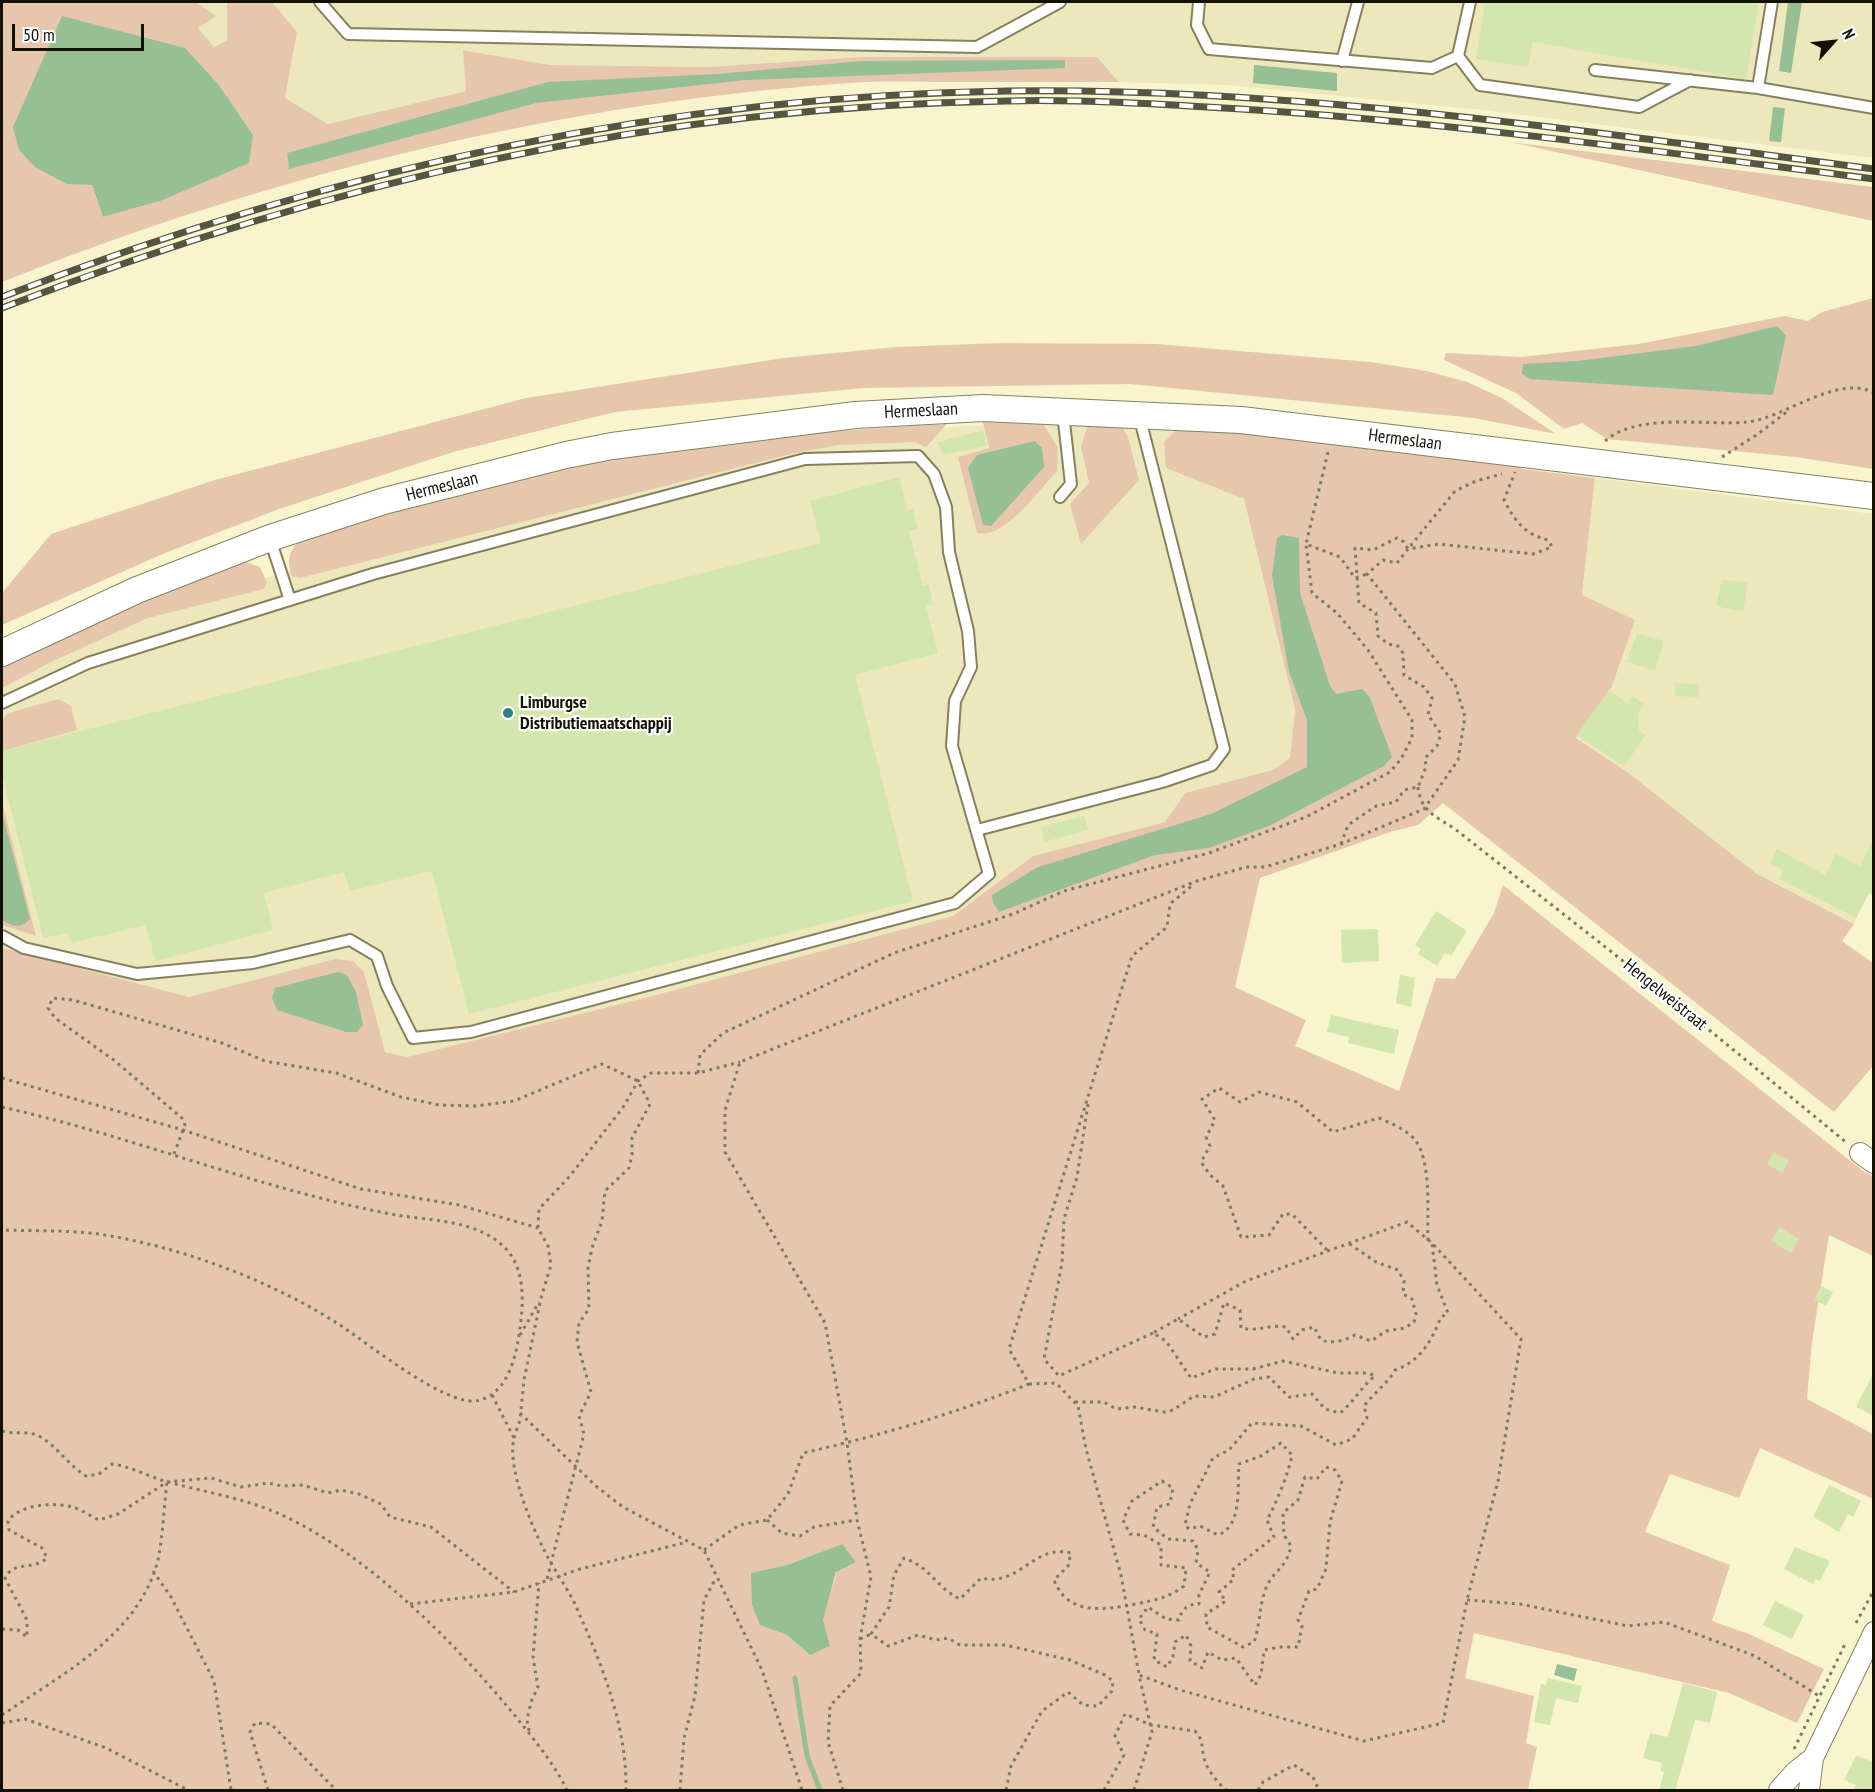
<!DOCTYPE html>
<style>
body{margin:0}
#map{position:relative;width:1875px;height:1792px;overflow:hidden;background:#f7f4ce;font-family:"PT Sans Narrow",sans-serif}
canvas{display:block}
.frame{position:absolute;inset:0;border:3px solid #121104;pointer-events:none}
.north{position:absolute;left:1803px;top:12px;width:60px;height:60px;-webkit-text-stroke:4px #fff;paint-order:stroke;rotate:63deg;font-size:16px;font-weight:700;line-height:24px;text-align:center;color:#121104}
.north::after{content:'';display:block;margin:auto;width:21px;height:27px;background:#121104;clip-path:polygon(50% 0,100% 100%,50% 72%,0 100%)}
.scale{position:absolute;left:12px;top:24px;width:132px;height:27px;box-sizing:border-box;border:3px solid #121104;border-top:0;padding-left:8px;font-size:18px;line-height:21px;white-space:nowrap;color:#121104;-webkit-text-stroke:4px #fff;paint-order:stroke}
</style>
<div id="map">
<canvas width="1875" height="1792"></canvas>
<div class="frame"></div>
<div class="north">N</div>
<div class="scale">50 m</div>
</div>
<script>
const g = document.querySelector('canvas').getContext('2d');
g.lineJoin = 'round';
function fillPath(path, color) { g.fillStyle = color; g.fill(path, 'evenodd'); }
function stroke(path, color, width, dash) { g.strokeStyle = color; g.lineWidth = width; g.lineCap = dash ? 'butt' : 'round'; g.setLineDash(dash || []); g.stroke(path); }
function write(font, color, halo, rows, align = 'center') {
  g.font = font + ' "PT Sans Narrow",sans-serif'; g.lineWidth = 4.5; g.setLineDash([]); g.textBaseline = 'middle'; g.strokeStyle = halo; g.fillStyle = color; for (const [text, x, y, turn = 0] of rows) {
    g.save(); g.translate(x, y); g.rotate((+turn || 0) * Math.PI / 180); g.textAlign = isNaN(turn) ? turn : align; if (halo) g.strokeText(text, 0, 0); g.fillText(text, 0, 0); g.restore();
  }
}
const built = new Path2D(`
 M196,2H227V40L213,47L198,28L215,16Z
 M272,2H1873V158L1473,109L1228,85L1119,82L1097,57H861L707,67L550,65L464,50L466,91L328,124L285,98L297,32Z
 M1081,423L1175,431L1164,442L1167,468L1244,499L1295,709L1290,759L1273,770L1185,793L1165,822L1033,856L953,916L652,996L407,1057L2,959V669L133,611L284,573L449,528L748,455L959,426Z
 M1595,478L1873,514V884L1854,924L1757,874L1626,771L1576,737L1612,686L1582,596Z`);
const green = new Path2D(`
 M2,2H196L216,16L198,28L214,47L227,40V2H272L297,32L285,98L328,124L466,91L463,50L550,65L707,67L861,57H1097L1119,82C1064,82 1008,82 952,82C924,82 895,81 866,82C570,100 276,173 2,282ZM92,185L160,201L103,217Z
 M1510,142L1873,187V221Z
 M1873,298V469L1796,457L1607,439L1582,423L1564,429L1516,393L1444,360L1446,353L1521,357L1638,344L1785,316L1808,321L1822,312Z
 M1001,343L1156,344L1371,362L1427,371L1467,382L1502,398L1556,434L1474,418L1130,384L864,388L615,412L453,452L279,509L165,553L2,625V593L51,534L215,480L526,398L784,358L896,347Z
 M1041,420L1058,448L1057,471C1040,489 1003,541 977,533L958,457L989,448L983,422Z
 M1119,421L1128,437L1139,480L1081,544L1070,504L1089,483L1081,446L1088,425Z
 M947,424L926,447L915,442L839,445L795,453L300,578L292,576C286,561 289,551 300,540C413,504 531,472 649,454C747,438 847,429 947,424Z
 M1193,426L1512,464L1523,469L1595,478L1582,595L1635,620L1612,686L1576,738L1626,771L1757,874L1854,924L1842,941L1873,963V1066L1834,1112L1443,803L1418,825L1390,832L1260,878L1235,987L1306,1020L1295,1046L1399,1091L1436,978L1455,979L1494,913L1503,885L1863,1171L1873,1176V1256L1829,1235L1812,1342L1807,1399L1873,1434V1499L1760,1448L1739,1498L1670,1474L1645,1532L1730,1565L1712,1621L1749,1634L1824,1669L1797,1723L1729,1693L1474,1633L1465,1678L1534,1696L1526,1743L1537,1747L1528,1790H2V948L189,997L335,959L353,961L364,972L385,1052L407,1057L652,996L953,916L1033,856L1165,822L1185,793L1273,770L1290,758L1295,709L1244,499L1166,468L1164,442L1175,431ZM842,1544L835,1579L810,1655L787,1635L752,1573L787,1565Z
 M243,561L260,567L267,583L264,589L148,618L51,662L2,688V666L145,599Z
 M58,699L71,706L77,730L2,751V720L8,713Z
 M2,800L3,805L36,936L2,925Z`);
const water = new Path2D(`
 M1788,2H1802L1791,73L1779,71Z
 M62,16L185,48L218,84L253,135L249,163L160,201L103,217L92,185L67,184L35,167L19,150L13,127Z
 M1065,60V68L746,80L536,103L289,169L287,153L548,82L718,74L862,61Z
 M1254,65L1337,73V91L1253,83Z
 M1773,107L1785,108L1781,142L1769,141Z
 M1777,326L1786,336L1773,395L1530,379L1522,374L1523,364L1578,361L1696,346Z
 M1035,441L1042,448L1044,467L991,526L983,525L968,468L977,455Z
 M1282,535L1299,538L1300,593L1330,686L1336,694L1362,689L1370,698L1392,757L1384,766L1269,826L1209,848L1155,855L999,912L993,903L992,895L1038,867L1211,814L1307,767V720L1289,672L1272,575L1277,538Z
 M2,812L30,919C19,930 13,926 2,920Z
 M338,972L347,975L356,992L363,1025L357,1032H346L277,1010L272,998L275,988Z
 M842,1544L856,1562L836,1572L823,1620L830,1646L810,1655L787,1635L760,1625L752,1605L751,1573L787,1565Z
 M1557,1664L1577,1669L1574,1681L1554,1675Z`);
const stream = new Path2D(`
 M795,1678L807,1756L820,1790`);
const building = new Path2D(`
 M1485,2H1759L1746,79L1533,42L1528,67L1476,59Z
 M983,430L987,446L942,455L938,442Z
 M899,477L907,510L913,509L918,529L909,531L923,586L929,584L933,604L926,606L938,653L855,675L913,901L469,1014L432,871L350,891L344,872L264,893L273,930L156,961L145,925L71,943L68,933L43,938L2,774V751L821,543L810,501Z
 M1722,579L1748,583L1743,612L1716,606Z
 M1637,633L1664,641L1655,671L1627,662Z
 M1675,683L1699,684V697L1675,696Z
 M1609,690L1627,703L1632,696L1644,704L1638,714L1639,731L1646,735L1624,766L1577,735Z
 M1084,816L1088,830L1044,842L1041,827Z
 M1874,838V896L1869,893L1856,918L1779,879L1783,870L1770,863L1777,849L1825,875L1836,854L1860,866Z
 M1436,911L1467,931L1451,956L1445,953L1437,966L1418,954L1421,949L1415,945Z
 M1378,929L1379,961L1342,963L1341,930Z
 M1400,975L1415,978L1411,1007L1396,1003Z
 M1331,1015L1399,1030L1394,1054L1348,1043L1349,1037L1327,1032Z
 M1774,1152L1789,1161L1782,1173L1767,1164Z
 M1780,1227L1799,1239L1791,1253L1771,1241Z
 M1821,1286L1833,1292L1826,1306L1814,1300Z
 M1874,1372V1416L1856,1407Z
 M1829,1485L1861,1501L1853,1517L1848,1514L1839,1532L1813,1517Z
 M1795,1547L1830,1561L1820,1581L1816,1579L1813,1584L1784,1569Z
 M1775,1601L1804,1615L1792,1639L1763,1625Z
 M1548,1678L1582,1686L1578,1703L1556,1698L1550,1725L1534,1722L1541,1684L1546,1685Z
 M1683,1683L1717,1692L1715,1702L1710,1723L1695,1720L1675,1791H1659L1664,1772L1660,1771L1662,1763L1643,1758L1650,1733L1668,1737Z
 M1856,1756L1874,1762V1791H1853L1856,1785L1844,1780Z`);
const path = new Path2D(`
 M1605,441C1638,412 1707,426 1748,422C1784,418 1839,373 1874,393
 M1328,452L1306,544L1340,557L1355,578L1367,574
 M1722,457L1758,434L1788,411
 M1418,787C1420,811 1437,817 1455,829L1669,997L1847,1143
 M1341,844L1348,825L1376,806L1396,802L1404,790L1418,787L1426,767L1425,758L1437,746L1441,734L1428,715L1432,698L1424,687L1404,675L1403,653L1398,646L1388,644L1378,636L1376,613L1359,603L1355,548L1373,550L1397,538L1404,542L1408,549L1455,491L1476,481L1502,474
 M698,1073L700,1055L723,1033L894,953L1013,914L1064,891L1209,853L1306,817L1390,772L1401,759L1412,738V720L1368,650L1337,613L1312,593L1306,544
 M2,1078L183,1130L361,1189L459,1205L538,1228
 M1088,1104L1077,1177L1064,1219L1062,1263L1044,1359L1059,1376L1153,1333
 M2,1107C135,1137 262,1190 396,1215C432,1221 478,1220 505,1248C528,1271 523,1312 518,1341C514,1365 503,1398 475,1401C444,1404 371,1346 343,1327C273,1281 182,1247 99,1234C67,1230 34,1231 2,1230
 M174,1154L185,1125L183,1119L115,1061L55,1018L48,1008L53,998L73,1000L222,1043L265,1061L336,1073L401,1097L439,1105L477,1106L514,1101L602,1064L638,1081L650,1104L632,1138V1155L629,1168L605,1191L602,1221L592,1248L588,1268L589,1309L579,1323L577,1342L591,1392L579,1416L584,1434L547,1579
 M1327,1250L1292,1214H1283L1269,1235L1241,1237L1223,1186L1210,1175L1201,1162L1210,1146L1206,1137L1215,1120L1202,1099L1219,1088L1240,1102L1259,1092L1297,1102L1333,1132L1379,1118C1391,1123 1407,1130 1415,1140C1432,1161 1427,1215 1428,1241
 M520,1335L539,1302
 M1029,1384L1056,1383L1078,1406L1086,1449L1121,1575L1139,1674
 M492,1395L514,1438C506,1469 535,1535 551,1563C560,1579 571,1594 578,1611C603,1667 627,1728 626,1790
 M1075,1402H1104L1116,1409L1134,1407L1165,1412L1173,1410L1194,1396L1214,1397L1254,1379L1269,1377L1289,1397L1312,1394L1325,1409L1340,1413C1354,1402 1361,1387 1375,1376L1368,1373H1338L1283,1361L1253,1369H1216L1191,1378L1166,1341L1153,1333L1178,1319L1204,1337L1215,1334L1224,1303L1240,1310L1241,1328C1259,1332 1269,1324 1286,1327L1293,1339L1302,1330L1314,1327L1321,1340C1332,1344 1344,1341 1355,1335L1371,1341L1386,1331L1405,1328L1414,1322L1416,1314L1412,1299L1403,1294L1404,1281L1398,1270L1376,1262L1348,1243
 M520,1413L597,1487L623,1507L704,1550L762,1670L802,1790
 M2,1431C14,1435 26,1430 39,1436C56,1445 68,1465 86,1476L99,1474L112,1464C133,1467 149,1477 168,1482C205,1492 247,1499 282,1515C368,1555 452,1640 512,1712C532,1737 553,1762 567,1790
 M514,1438L520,1420L524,1380L541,1298L551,1265L548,1246L538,1228L539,1209L570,1176L624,1106L638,1081L651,1073H698L740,1062
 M767,1520L782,1533L800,1536L814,1527L856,1520
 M704,1550L739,1525L767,1520L788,1494L803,1453C879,1436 956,1413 1029,1384L1009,1349L1132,956L1167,927L1170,904L1194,884
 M153,1571L171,1597L214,1681L231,1790
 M1467,1600L1520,1604L1628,1626L1664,1622L1755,1656L1819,1696
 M410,1604L514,1592L580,1569L687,1542
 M1856,1623L1874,1590
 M2,1629L18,1630L27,1637V1620L5,1578C14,1560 33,1571 47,1558L42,1548L9,1530L8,1521C20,1504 53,1502 72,1507C81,1509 90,1516 99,1520L118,1514L167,1482L211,1478L241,1487L268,1483L282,1486L303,1485L328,1493L341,1490L359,1494L381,1504L390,1517L431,1527L514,1592
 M860,1639L871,1634
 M2,1715C61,1675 139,1635 158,1560C163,1535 164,1507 167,1482
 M2,1723L25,1719L106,1748L188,1790
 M529,1731L527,1720L531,1702L538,1687L533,1657L539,1583
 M1794,1749L1846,1642
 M268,1790L250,1732L255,1723L271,1724L336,1790
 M680,1790L684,1738L695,1696L704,1600L716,1578
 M843,1790L828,1742L830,1706L861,1673L860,1639L871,1577L857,1520L847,1443L825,1323L725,1152V1110L740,1062L1197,881L1246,867H1265L1341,844L1424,809L1458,760L1465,717L1455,684L1367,574L1383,560L1397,563L1408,549L1439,544L1533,554L1552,547L1548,540C1524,534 1515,521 1504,500L1515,472
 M1006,1790L1011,1766L1042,1711L1068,1692L1083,1705L1098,1706L1112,1691L1113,1681L1105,1675L1070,1660L1005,1645H960L948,1638L936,1640L918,1635L888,1646L871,1634L889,1607L894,1575L904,1558C932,1568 934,1586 960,1599L981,1578C1021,1587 1032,1544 1071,1553L1068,1566L1054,1580C1068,1616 1104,1610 1136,1604C1155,1600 1168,1598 1184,1586L1186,1568L1161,1565V1545L1144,1535L1130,1534L1123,1520L1132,1501L1162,1481L1173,1488L1170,1504L1157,1507L1153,1527L1168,1539L1193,1541L1198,1550L1196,1563L1210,1572L1199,1595V1604C1187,1604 1182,1609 1179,1620L1166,1619L1148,1607L1139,1619L1145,1630L1157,1634L1154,1660L1167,1667L1173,1657L1175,1642L1186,1635L1191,1646L1190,1661L1202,1668L1208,1652L1222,1660L1236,1658L1255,1685L1261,1675L1264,1650L1280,1647H1298L1302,1626L1298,1620L1309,1591L1317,1589L1326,1569L1330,1522L1342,1481L1335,1470L1326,1467L1317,1479L1305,1477L1298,1500L1283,1513L1284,1535L1291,1546C1287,1569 1271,1571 1265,1591C1259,1607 1260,1626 1254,1642L1243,1647L1207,1627L1206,1614L1226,1601L1219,1592L1234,1579L1232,1570L1274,1537L1267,1520C1276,1504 1289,1472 1292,1455L1281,1443L1261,1456L1239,1464C1237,1486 1243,1526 1218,1535L1200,1526L1189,1529L1185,1525L1190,1504L1213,1458L1229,1450L1252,1423L1301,1426L1336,1445L1352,1439L1367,1418L1364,1406C1374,1393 1387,1384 1395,1370C1420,1362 1432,1340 1441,1317L1448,1313L1437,1285L1432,1243
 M1104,1790L1124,1755L1115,1736L1125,1714L1151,1725L1195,1731C1204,1741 1201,1746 1204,1758C1207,1770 1217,1782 1226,1790
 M1134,1790L1152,1732L1139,1675L1180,1690L1364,1741L1443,1723L1467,1600L1498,1481L1521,1339L1432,1243L1407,1222L1246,1281L1178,1319
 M1258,1790L1263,1782L1294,1765L1313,1777L1319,1790`);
const service = new Path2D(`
 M320,2L348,34L977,47L1060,2
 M1199,2L1197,25L1209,49L1432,68L1458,56
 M1470,2L1458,56L1480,85L1639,107L1690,80
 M1772,2L1758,88L1874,108
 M1342,61L1358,2
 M1595,70L1758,88
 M1060,497L1071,484L1063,413
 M270,539L290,600
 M2,703L88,663L373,574L805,459L918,456L934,474L946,507L949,552L968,631L971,667L955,701L952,746L989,874L955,903L471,1032L413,1038L387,986L377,956L350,940L253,963L137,974L24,948L2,936
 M977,830L1162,782L1212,765L1224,749L1139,415`);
const minor = new Path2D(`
 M1860,1153L1874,1163
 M1779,1790L1795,1772L1813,1758
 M1809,1790L1813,1758L1874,1632`);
const tertiary = new Path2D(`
 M2,653L137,590L270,538L384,501L566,455L612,446L855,415L983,408L1241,420L1874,496`);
const rail = new Path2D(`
 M2,297C326,171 659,96 1007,91C1294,87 1589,132 1874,169
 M2,308C330,182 654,106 1007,101C1090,99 1173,105 1256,110C1463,124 1668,153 1874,179`);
const markers = [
 [508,713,6,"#367e84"]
];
const streetNames = [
 ["Hermeslaan",921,411,-3],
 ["Hermeslaan",1405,440,7],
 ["Hermeslaan",442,487,-14],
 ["Hengelweistraat",1665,995,39]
];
const poiNames = [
 ["Limburgse",520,703],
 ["Distributiemaatschappij",520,724]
];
fillPath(built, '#ede8bb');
fillPath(green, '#e6c7ae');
fillPath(water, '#96bf93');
stroke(stream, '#96bf93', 5);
fillPath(building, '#d3e6ae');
stroke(service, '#85815e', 14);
stroke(minor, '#85815e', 22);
stroke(tertiary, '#85815e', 28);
stroke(path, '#7d7b62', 3, [3, 4.5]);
stroke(service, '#fff', 10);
stroke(minor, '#fff', 20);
stroke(tertiary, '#fff', 26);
stroke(rail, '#565540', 7);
stroke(rail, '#fff', 4.5, [14]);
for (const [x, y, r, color] of markers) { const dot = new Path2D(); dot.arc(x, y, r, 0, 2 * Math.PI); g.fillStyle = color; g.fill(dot); stroke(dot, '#fff', 2); }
write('18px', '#121104', '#fff', streetNames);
write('bold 18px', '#121104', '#fff', poiNames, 'left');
</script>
